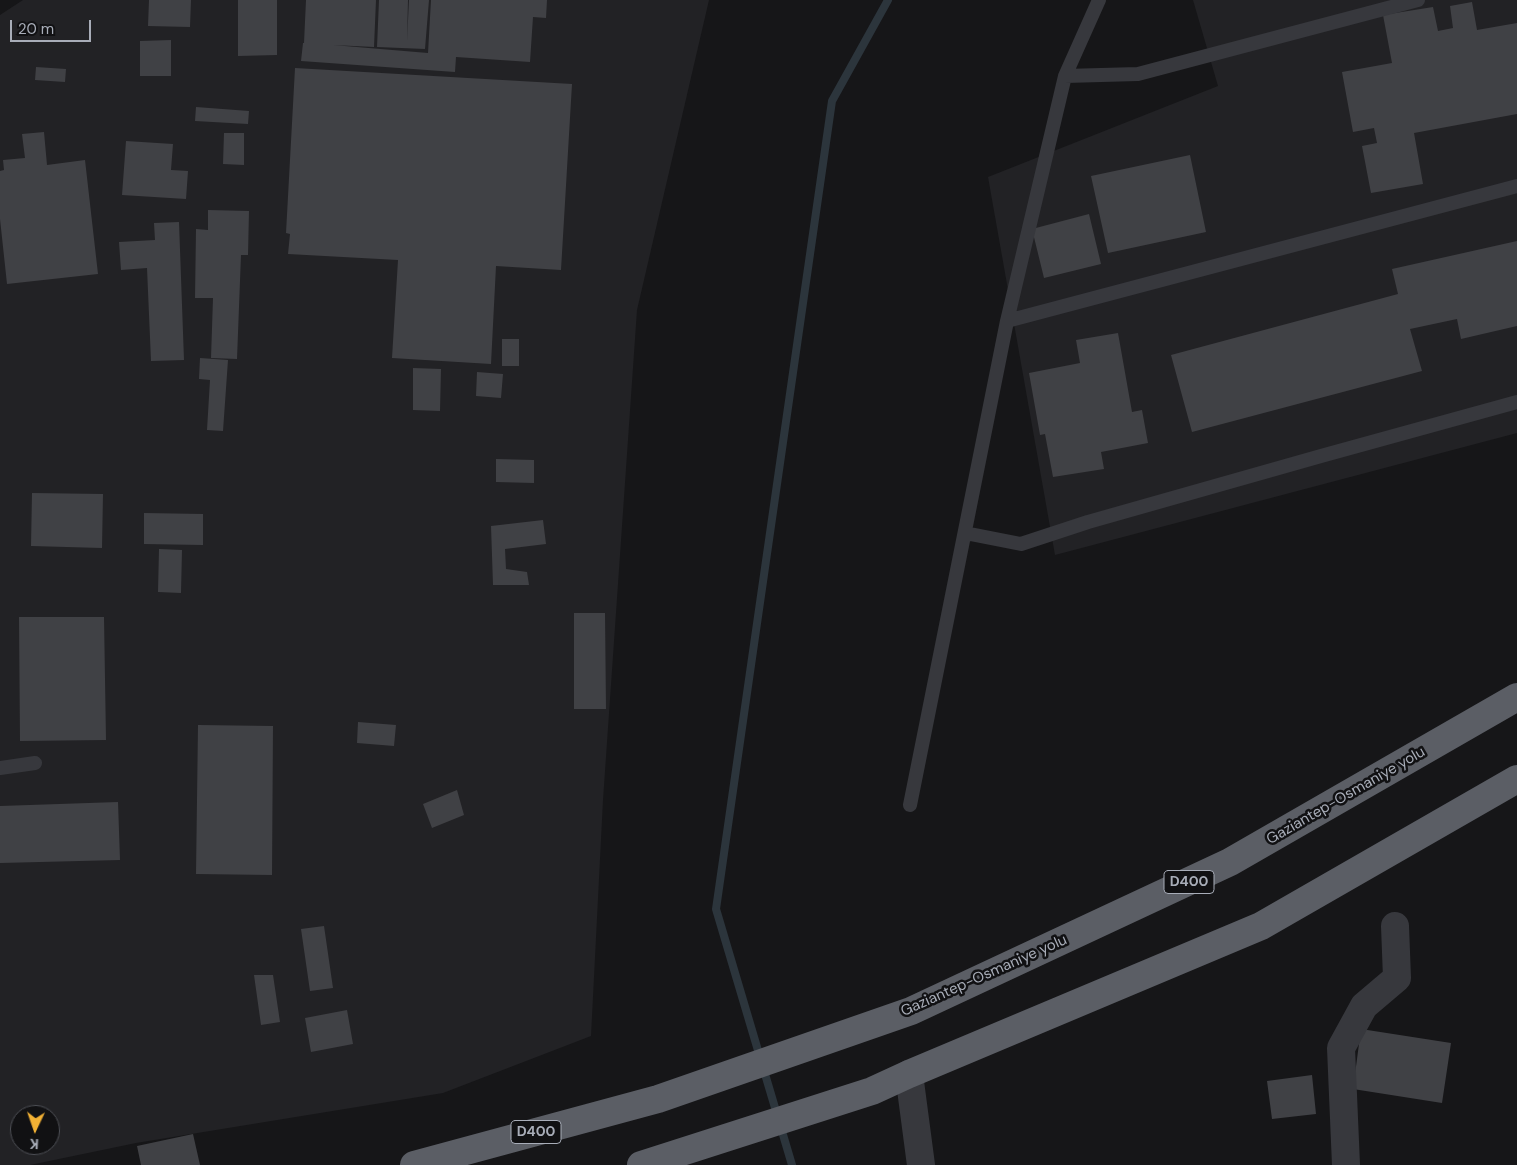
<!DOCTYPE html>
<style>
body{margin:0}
#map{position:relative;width:1517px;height:1165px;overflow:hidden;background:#161618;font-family:"DM Sans",sans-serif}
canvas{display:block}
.north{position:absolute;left:10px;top:1105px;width:50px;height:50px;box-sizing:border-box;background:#111113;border:1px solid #4d4f55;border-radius:50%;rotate:183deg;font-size:14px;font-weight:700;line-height:20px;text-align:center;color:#a8adb8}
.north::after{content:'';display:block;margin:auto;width:18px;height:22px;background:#f2b134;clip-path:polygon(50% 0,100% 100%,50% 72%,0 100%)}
.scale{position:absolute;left:10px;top:20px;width:81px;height:22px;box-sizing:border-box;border:2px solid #a8adb8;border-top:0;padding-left:6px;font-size:15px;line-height:18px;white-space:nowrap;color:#a8adb8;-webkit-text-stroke:4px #111113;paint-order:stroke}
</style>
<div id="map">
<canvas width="1517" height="1165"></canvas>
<div class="north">K</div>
<div class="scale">20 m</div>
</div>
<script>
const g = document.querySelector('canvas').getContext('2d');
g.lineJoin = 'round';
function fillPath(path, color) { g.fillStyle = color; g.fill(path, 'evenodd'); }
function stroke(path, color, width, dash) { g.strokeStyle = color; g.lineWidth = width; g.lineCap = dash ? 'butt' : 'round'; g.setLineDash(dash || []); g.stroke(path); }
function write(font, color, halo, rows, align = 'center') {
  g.font = font + ' "DM Sans",sans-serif'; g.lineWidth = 5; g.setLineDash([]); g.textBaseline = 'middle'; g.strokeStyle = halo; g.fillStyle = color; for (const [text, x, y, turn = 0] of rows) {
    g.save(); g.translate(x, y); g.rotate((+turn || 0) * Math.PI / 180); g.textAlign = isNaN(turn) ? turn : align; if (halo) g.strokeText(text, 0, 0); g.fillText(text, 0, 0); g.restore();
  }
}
const built = new Path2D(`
 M23,0H709L637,310L603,800L591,1036L443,1093L136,1143L30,1165H0V15ZM20,1115H50V1145H20Z
 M1193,0H1517V433L1055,555L988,177L1218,86Z`);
const stream = new Path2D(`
 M792,1165L716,909L832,101L888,0`);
const building = new Path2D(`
 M149,0H191L190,27L148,26Z
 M238,0H277V55L238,56Z
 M306,0H376L374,47L333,45L428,53L431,0H547L546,18L533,17L530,62L456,57L455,72L301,61L303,43H304Z
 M379,0H408L407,41L409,0H429L425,49L377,47Z
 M1472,2L1477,30L1517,23V114L1414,133L1423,184L1371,193L1362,146L1377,143L1374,128L1353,132L1342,72L1392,63L1383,15L1433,7L1438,31L1453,28L1450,6Z
 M171,40V76H140V41Z
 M36,67L66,69L65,82L35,80Z
 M295,68L572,84L561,270L496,266L491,364L392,358L398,260L288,254L290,234L286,233Z
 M196,107L249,111L248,124L195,121Z
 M44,132L47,165L85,160L98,274L7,284L0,219V171L4,170L3,160L25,158L22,134Z
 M224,133H244V165L223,164Z
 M126,141L173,144L171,170L188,171L186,199L122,195Z
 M1190,155L1206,232L1108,253L1091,176Z
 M208,210L249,211L248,255H241L237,359L211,358L213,298H195L196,229L208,230Z
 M1089,214L1101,264L1044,278L1032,229Z
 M179,222L184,360L151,361L147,268L121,270L119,242L155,240L154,223Z
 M1517,241V326L1461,339L1457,319L1410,329L1422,371L1192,432L1171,355L1398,294L1392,269Z
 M1118,333L1132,412L1142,410L1148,443L1101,452L1104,469L1053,477L1045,434L1040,435L1029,373L1080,363L1076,340Z
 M502,339H519V366H502Z
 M200,358L228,360L223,431L207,430L210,380L199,379Z
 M413,368L441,369L440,411L413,410Z
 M477,372L503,374L501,398L476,396Z
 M496,459L534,460V483L496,482Z
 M32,493L103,494L102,548L31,546Z
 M144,513L203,514V545L144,544Z
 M543,520L546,544L505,549L506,569L527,572L529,585H493L491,526Z
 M159,549L182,550L181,593L158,592Z
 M574,613H605L606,709H574Z
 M19,617H104L106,740L20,741Z
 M358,722L396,725L394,746L357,743Z
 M198,725L273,726L272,875L196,874Z
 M457,790L464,815L432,828L423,804Z
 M118,802L120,860L0,863V806Z
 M324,926L333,988L310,991L301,929Z
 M254,975H273L280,1022L261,1025Z
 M347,1010L353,1044L311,1052L305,1018Z
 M1361,1029L1451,1043L1442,1103L1353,1089Z
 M1312,1075L1316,1114L1272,1119L1267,1081Z
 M193,1134L200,1165H141L137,1146Z`);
const service = new Path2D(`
 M1065,76L1138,74L1418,0
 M1007,321L1517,186
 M965,533L1021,544L1088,522L1321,456L1517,402
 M0,768L35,763
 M910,805L1007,321L1065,76L1099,0`);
const minor = new Path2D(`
 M909,1074L921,1165
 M1346,1165L1341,1048L1364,1006L1397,978L1395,926`);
const trunk = new Path2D(`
 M414,1165L658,1099L911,1011L1230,862L1517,697
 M641,1165L872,1091L909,1074L1261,926L1517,779`);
const shields = [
 [1189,882,50],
 [536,1132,50]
];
const shieldNames = [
 ["D400",1189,882],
 ["D400",536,1132]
];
const streetNames = [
 ["Gaziantep-Osmaniye yolu",1346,796,-30],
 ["Gaziantep-Osmaniye yolu",984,976,-24]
];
fillPath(built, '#222225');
stroke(stream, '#2c353c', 8);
fillPath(building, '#404145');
stroke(service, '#37383d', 14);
stroke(minor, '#37383d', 28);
stroke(trunk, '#5b5e65', 28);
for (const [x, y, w] of shields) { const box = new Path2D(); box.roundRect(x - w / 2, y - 11.5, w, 23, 4); g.fillStyle = '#111113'; g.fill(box); stroke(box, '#a8adb8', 1); }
write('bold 14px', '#a8adb8', null, shieldNames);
write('15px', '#a8adb8', '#111113', streetNames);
</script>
